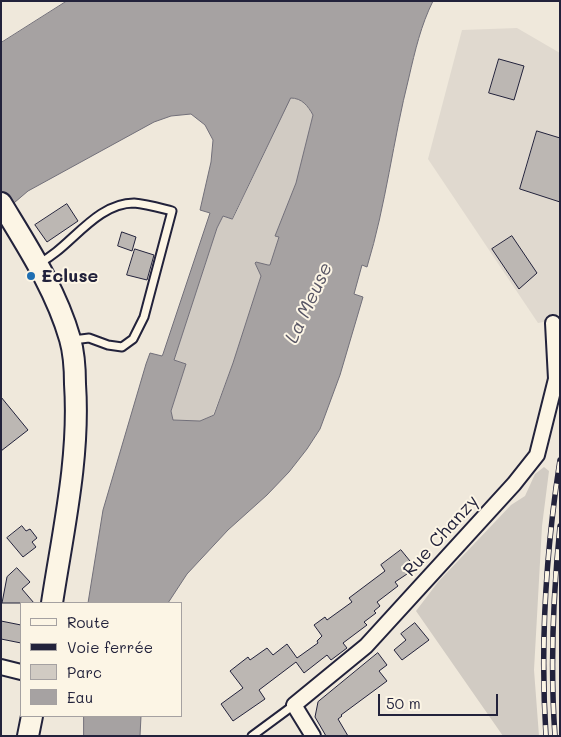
<!DOCTYPE html>
<meta charset="utf-8">
<style>
body{margin:0}
#map{position:relative;width:561px;height:737px;overflow:hidden;background:#efe8db;font-family:Mali,sans-serif}
canvas{display:block}
.frame{position:absolute;inset:0;border:2px solid #22223b;pointer-events:none}
.legend{position:absolute;left:20px;top:602px;width:162px;height:115px;box-sizing:border-box;background:#fcf5e5;border:1px solid #a5a1a1;margin:0;padding:6px 9px;list-style:none;font-size:15px;color:#22223b}
.legend li{display:flex;align-items:center;gap:10px;height:25px}
.legend b{width:25px;border:1px solid #a5a1a1}
.scale{position:absolute;left:378px;top:694px;width:120px;height:22px;box-sizing:border-box;border:2px solid #22223b;border-top:0;padding-left:6px;font-size:15px;line-height:18px;white-space:nowrap;color:#22223b;-webkit-text-stroke:4px #fcf5e5;paint-order:stroke}
</style>
<div id="map">
<canvas width="561" height="737"></canvas>
<div class="frame"></div>
<ul class="legend">
<li><b style="height:6px;background:#fcf5e5"></b>Route</li>
<li><b style="height:6px;background:#22223b"></b>Voie ferrée</li>
<li><b style="height:14px;background:#d1cbc3"></b>Parc</li>
<li><b style="height:14px;background:#a6a2a2"></b>Eau</li>
</ul>
<div class="scale">50 m</div>
</div>
<script>
const g = document.querySelector('canvas').getContext('2d');
g.lineJoin = 'round';
function fillPath(path, color) { g.fillStyle = color; g.fill(path, 'evenodd'); }
function stroke(path, color, width, dash) { g.strokeStyle = color; g.lineWidth = width; g.lineCap = dash ? 'butt' : 'round'; g.setLineDash(dash || []); g.stroke(path); }
function write(font, color, halo, rows, align = 'center') {
  g.font = font + ' Mali,sans-serif'; g.lineWidth = 4; g.setLineDash([]); g.textBaseline = 'middle'; g.strokeStyle = halo; g.fillStyle = color; for (const [text, x, y, turn = 0] of rows) {
    g.save(); g.translate(x, y); g.rotate((+turn || 0) * Math.PI / 180); g.textAlign = isNaN(turn) ? turn : align; if (halo) g.strokeText(text, 0, 0); g.fillText(text, 0, 0); g.restore();
  }
}
const built = new Path2D(`
 M517,28L560,53V319L538,323L428,159L462,30Z`);
const green = new Path2D(`
 M291,98C302,98 308,106 313,115L296,183L275,236L279,237L270,265L268,266L256,262L255,263L261,276L233,363L213,415L200,421L173,420L171,411L186,364L174,360L217,228L223,216L233,219Z
 M544,467L549,471L542,526L534,670L539,736H503L416,611L438,582L511,505L525,496L535,474Z`);
const water = new Path2D(`
 M67,1H433C421,25 415,51 409,77C393,140 386,205 367,267L362,265L354,294L363,297L340,375L320,429L307,449L289,472L267,495L228,530L187,574L168,603H88L103,510L146,364L150,353L162,356L163,354L210,213L200,210L211,162L213,140L205,125L191,114L171,116L154,122L28,191L1,214V43ZM291,98C302,98 308,106 313,115L296,183L275,236L279,237L270,265H268L256,262L255,263L261,276L233,363L214,415L200,421L173,420L171,411L186,364L174,360L217,228L223,216L232,219Z
 M84,716H141L140,736H84Z`);
const building = new Path2D(`
 M499,59L524,66L514,100L489,93Z
 M537,131L560,138V202L520,189Z
 M67,204L78,221L47,242L35,225Z
 M122,232L136,237L132,251L118,246Z
 M512,236L537,273L519,289L492,249Z
 M135,249L154,255L147,280L127,275Z
 M1,397L28,430L1,451Z
 M22,526L26,531L30,529L37,538L32,542L36,547L23,557L7,538Z
 M401,550L410,561L402,567L407,574L395,582L398,586L377,602L380,606L374,611L376,613L364,622L367,625L343,643L347,648L331,660L327,655L304,673L296,662L259,690L265,699L233,721L221,704L243,688L230,671L248,657L250,660L267,648L273,655L287,644L297,658L318,643L317,641L322,636L314,625L325,617L327,620L352,602L349,598L385,571L381,565Z
 M17,568L30,582L22,589L34,603H2L7,577Z
 M1,621L21,625V643L1,639Z
 M415,623L429,640L402,660L394,650L406,640L401,634Z
 M378,653L387,665L379,671L387,681L341,715L342,716L338,719L348,736H326L315,717L318,702Z`);
const lane = new Path2D(`
 M40,263C45,260 51,256 56,252C79,234 102,203 134,203C147,204 160,208 172,211L144,317L133,339L122,347L108,345L89,338L73,340
 M252,736L294,705`);
const street = new Path2D(`
 M1,667L21,672
 M313,736L294,705L366,646L514,484L537,455L556,379L553,323`);
const secondary = new Path2D(`
 M1,203C27,246 56,290 70,339C74,353 75,369 75,384C80,457 63,531 52,603
 M28,736L32,716`);
const rail = new Path2D(`
 M546,736C540,644 546,551 560,460
 M555,736C550,666 553,596 560,526`);
const markers = [
 [31,276,5,"#1f6fb2"]
];
const poiNames = [
 ["Ecluse",41,276]
];
const streetNames = [
 ["Rue Chanzy",441,536,-48]
];
const waterNames = [
 ["La Meuse",309,303,-65]
];
fillPath(built, '#e0d9cf');
fillPath(green, '#d1cbc3');
fillPath(water, '#a6a2a2');
stroke(water, '#716f79', 1);
fillPath(building, '#bcb7b3');
stroke(building, '#22223b', 1);
stroke(lane, '#22223b', 11);
stroke(street, '#22223b', 18);
stroke(secondary, '#22223b', 24);
stroke(lane, '#fcf5e5', 7);
stroke(street, '#fcf5e5', 14);
stroke(secondary, '#fcf5e5', 20);
stroke(rail, '#22223b', 5.5);
stroke(rail, '#fcf5e5', 4, [11]);
for (const [x, y, r, color] of markers) { const dot = new Path2D(); dot.arc(x, y, r, 0, 2 * Math.PI); g.fillStyle = color; g.fill(dot); stroke(dot, '#fcf5e5', 2); }
write('bold 18px', '#22223b', '#fcf5e5', poiNames, 'left');
write('18px', '#22223b', '#fcf5e5', streetNames);
write('italic 19px', '#575564', '#fcf5e5', waterNames);
</script>
